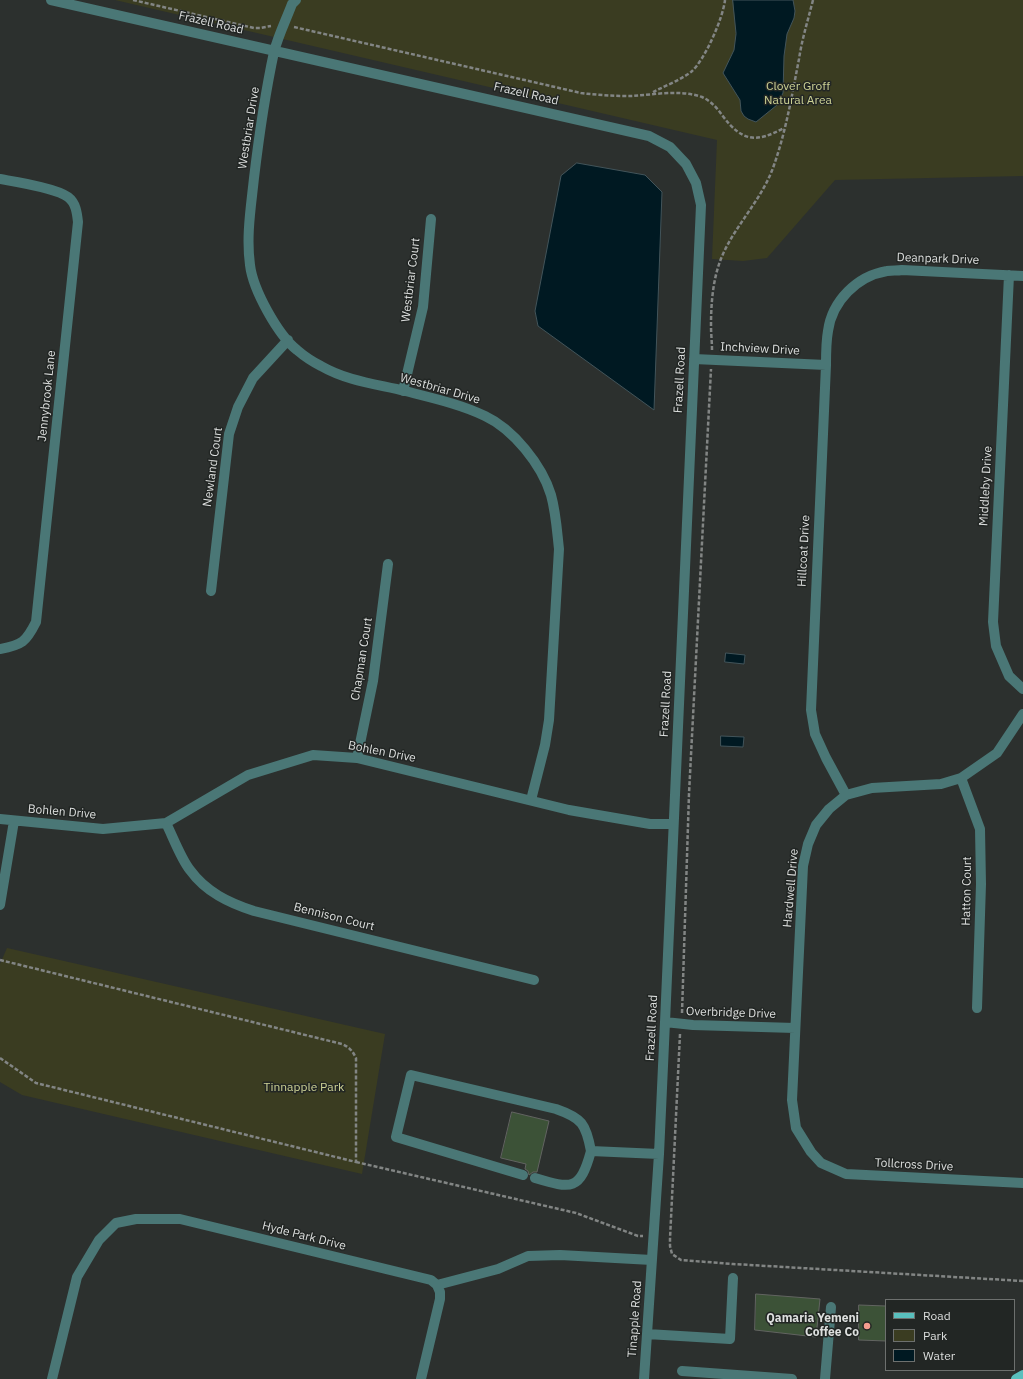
<!DOCTYPE html>
<style>
body{margin:0}
#map{position:relative;width:1023px;height:1379px;overflow:hidden;background:#2c302e;font-family:"IBM Plex Sans",sans-serif}
canvas{display:block}
.legend{position:absolute;left:885px;top:1299px;width:130px;height:72px;box-sizing:border-box;background:#222624;border:1px solid #6d706e;margin:0;padding:5px 7px;list-style:none;font-size:12px;color:#dddfde}
.legend li{display:flex;align-items:center;gap:8px;height:20px}
.legend b{width:20px;border:1px solid #6d706e}
</style>
<div id="map">
<canvas width="1023" height="1379"></canvas>
<ul class="legend">
<li><b style="height:5px;background:#59bfbd"></b>Road</li>
<li><b style="height:11px;background:#3a3c21"></b>Park</li>
<li><b style="height:11px;background:#001922"></b>Water</li>
</ul>
</div>
<script>
const g = document.querySelector('canvas').getContext('2d');
g.lineJoin = 'round';
function fillPath(path, color) { g.fillStyle = color; g.fill(path, 'evenodd'); }
function stroke(path, color, width, dash) { g.strokeStyle = color; g.lineWidth = width; g.lineCap = dash ? 'butt' : 'round'; g.setLineDash(dash || []); g.stroke(path); }
function write(font, color, halo, rows, align = 'center') {
  g.font = font + ' "IBM Plex Sans",sans-serif'; g.lineWidth = 3; g.setLineDash([]); g.textBaseline = 'middle'; g.strokeStyle = halo; g.fillStyle = color; for (const [text, x, y, turn = 0] of rows) {
    g.save(); g.translate(x, y); g.rotate((+turn || 0) * Math.PI / 180); g.textAlign = isNaN(turn) ? turn : align; if (halo) g.strokeText(text, 0, 0); g.fillText(text, 0, 0); g.restore();
  }
}
const green = new Path2D(`
 M115,0H1023V176L835,180L767,258L743,261L712,259L717,140Z
 M7,948L385,1034L362,1174L22,1095L0,1082V964Z`);
const water = new Path2D(`
 M733,0H793L795,11L794,18L787,34L784,56L783,93L777,105L756,122L748,119L744,116L741,111L740,100L723,73L734,50L736,34Z
 M577,163L645,175L662,192L654,410L538,326L535,311L561,176Z
 M726,653L745,655L744,664L725,662Z
 M721,736L744,737L743,747L721,746Z`);
const building = new Path2D(`
 M512,1112L549,1121L537,1172H533L529,1175L528,1171L525,1169L526,1164L501,1158Z
 M756,1294L820,1299L816,1337L755,1330Z
 M859,1305L886,1306V1341L859,1340Z`);
const path = new Path2D(`
 M133,0L254,28H260L271,26
 M294,27L581,93C597,95 613,96 630,96C653,95 679,89 702,97C711,101 717,108 722,115C742,142 756,143 784,128
 M653,92C665,86 680,80 691,72C705,60 723,18 725,0
 M712,350C712,342 711,334 711,326C711,302 713,276 723,254C737,223 763,198 774,165C786,131 792,95 799,59C802,39 808,20 813,0
 M0,960L342,1044C349,1047 352,1050 356,1058V1162L36,1083L0,1058
 M682,1013L689,794L711,369
 M680,1034L670,1239V1246L672,1254L681,1260L733,1264L1023,1281
 M356,1162L576,1213L638,1236H643`);
const minor = new Path2D(`
 M51,0L649,136L670,147L686,164L696,183L701,205L665,1022L659,1154L644,1379
 M296,0L292,4C286,20 278,36 274,52C265,94 259,136 254,178C251,207 246,236 250,265C253,290 278,335 297,350C304,356 313,362 321,366C347,381 376,384 405,391C432,398 460,404 485,416C513,429 542,465 551,495C556,513 557,531 559,549L549,720L545,745L531,800
 M0,179C16,182 56,188 68,197C76,203 77,213 78,222L36,622C26,642 22,645 0,649
 M1009,275L993,622L996,646L1009,676L1023,689
 M694,359L826,365
 M403,391L423,307L431,219
 M211,591L229,434L238,407L253,378L288,340
 M1023,714L997,753L961,778L941,784L872,788L846,795L829,809L816,825L808,844L803,866L792,1100L796,1128L811,1152L821,1163L846,1174L1023,1183
 M357,758L373,681L388,564
 M961,778L980,829L981,884L977,1008
 M846,795L826,758L815,734L811,710L826,365C826,354 826,342 828,331C832,301 857,276 887,271C892,270 897,271 902,270L1023,276
 M0,819L103,829L166,823L248,775L313,755L357,758L569,810L650,824H673
 M166,823C173,837 181,859 190,870C206,892 229,903 254,911L534,980
 M0,905L14,821
 M665,1022L693,1025L795,1028
 M523,1175L396,1137L411,1075L556,1109C582,1118 586,1124 591,1151L659,1154
 M535,1178C572,1189 580,1191 591,1151
 M647,1334L730,1339L733,1278
 M682,1371L792,1379
 M52,1379L77,1277L99,1240L116,1223L136,1219H180L431,1280L437,1285L498,1269L528,1256L560,1255L652,1260
 M421,1379L440,1299V1292L437,1285
 M825,1379L831,1307`);
const major = new Path2D(`
 M1016,1379L1023,1375`);
const markers = [
 [867,1326,4,"#f59d8e"]
];
const streetNames = [
 ["Frazell Road",211,23,13],
 ["Frazell Road",526,94,13],
 ["Westbriar Drive",249,128,-81],
 ["Deanpark Drive",938,259,2],
 ["Westbriar Court",411,280,-83],
 ["Inchview Drive",760,349,3],
 ["Frazell Road",680,380,-87],
 ["Westbriar Drive",440,389,16],
 ["Jennybrook Lane",47,396,-84],
 ["Newland Court",213,467,-82],
 ["Middleby Drive",986,486,-87],
 ["Hillcoat Drive",804,551,-87],
 ["Chapman Court",362,659,-81],
 ["Frazell Road",666,704,-87],
 ["Bohlen Drive",382,752,11],
 ["Bohlen Drive",62,812,5],
 ["Hardwell Drive",791,888,-85],
 ["Hatton Court",967,891,-89],
 ["Bennison Court",334,917,14],
 ["Overbridge Drive",731,1013,2],
 ["Frazell Road",652,1028,-87],
 ["Tollcross Drive",914,1165,3],
 ["Hyde Park Drive",304,1236,14],
 ["Tinapple Road",635,1319,-86]
];
const parkNames = [
 ["Clover Groff",798,87],
 ["Natural Area",798,101],
 ["Tinnapple Park",304,1088]
];
const poiNames = [
 ["Qamaria Yemeni",859,1319],
 ["Coffee Co",859,1333]
];
fillPath(green, '#3a3c21');
fillPath(water, '#001922');
stroke(water, '#42545a', 1);
fillPath(building, '#3c5237');
stroke(building, '#626461', 1);
stroke(path, '#828584', 2.5, [4, 2]);
stroke(minor, '#4a7776', 10);
stroke(major, '#59bfbd', 10);
for (const [x, y, r, color] of markers) { const dot = new Path2D(); dot.arc(x, y, r, 0, 2 * Math.PI); g.fillStyle = color; g.fill(dot); stroke(dot, '#222624', 1.5); }
write('12px', '#dddfde', '#222624', streetNames);
write('12px', '#cdd295', '#222624', parkNames);
write('bold 12px', '#dddfde', '#222624', poiNames, 'right');
</script>
